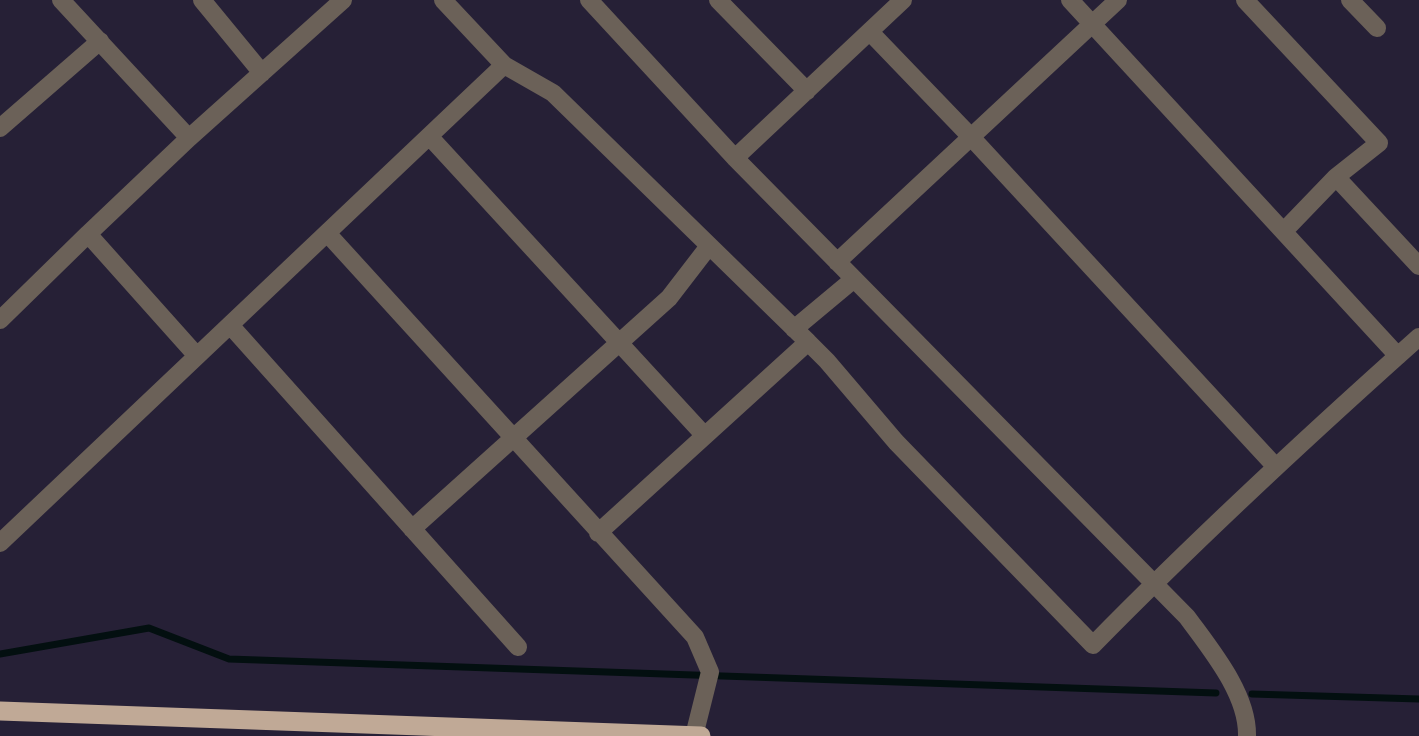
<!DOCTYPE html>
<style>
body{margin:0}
canvas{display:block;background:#262036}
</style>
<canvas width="1419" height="736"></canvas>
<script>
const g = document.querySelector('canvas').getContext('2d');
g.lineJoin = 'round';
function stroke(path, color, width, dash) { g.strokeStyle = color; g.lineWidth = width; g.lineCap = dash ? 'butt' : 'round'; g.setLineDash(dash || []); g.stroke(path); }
const stream = new Path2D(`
 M0,654L149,628L229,659L1216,693
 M1252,694L1419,699`);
const minor = new Path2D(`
 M61,0L189,138
 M202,0L262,73
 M589,0L735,158L1187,617C1211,650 1248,694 1247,736
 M718,0L807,91
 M1070,0L1398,356
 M1245,0L1379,143L1336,177L1284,231
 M1350,0L1377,28
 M870,32L971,137L1276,467
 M504,65L553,93L808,342
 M0,128L100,41
 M429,136L705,436
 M735,158L903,0
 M1336,177L1419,266
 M327,233L695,637L710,672L694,736
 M837,262L1118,0
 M0,320L88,234
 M230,325L518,647
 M794,329L854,279
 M197,356L88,234L189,138L343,0
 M412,529L669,298L709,246
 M598,533L808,342L827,361L896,442L1093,645C1198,538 1308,436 1419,337
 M0,543L504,65L443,0`);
const trunk = new Path2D(`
 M0,711L701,736`);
stroke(stream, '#030f10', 7);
stroke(minor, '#6b6158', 18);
stroke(trunk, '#c0a996', 19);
</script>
